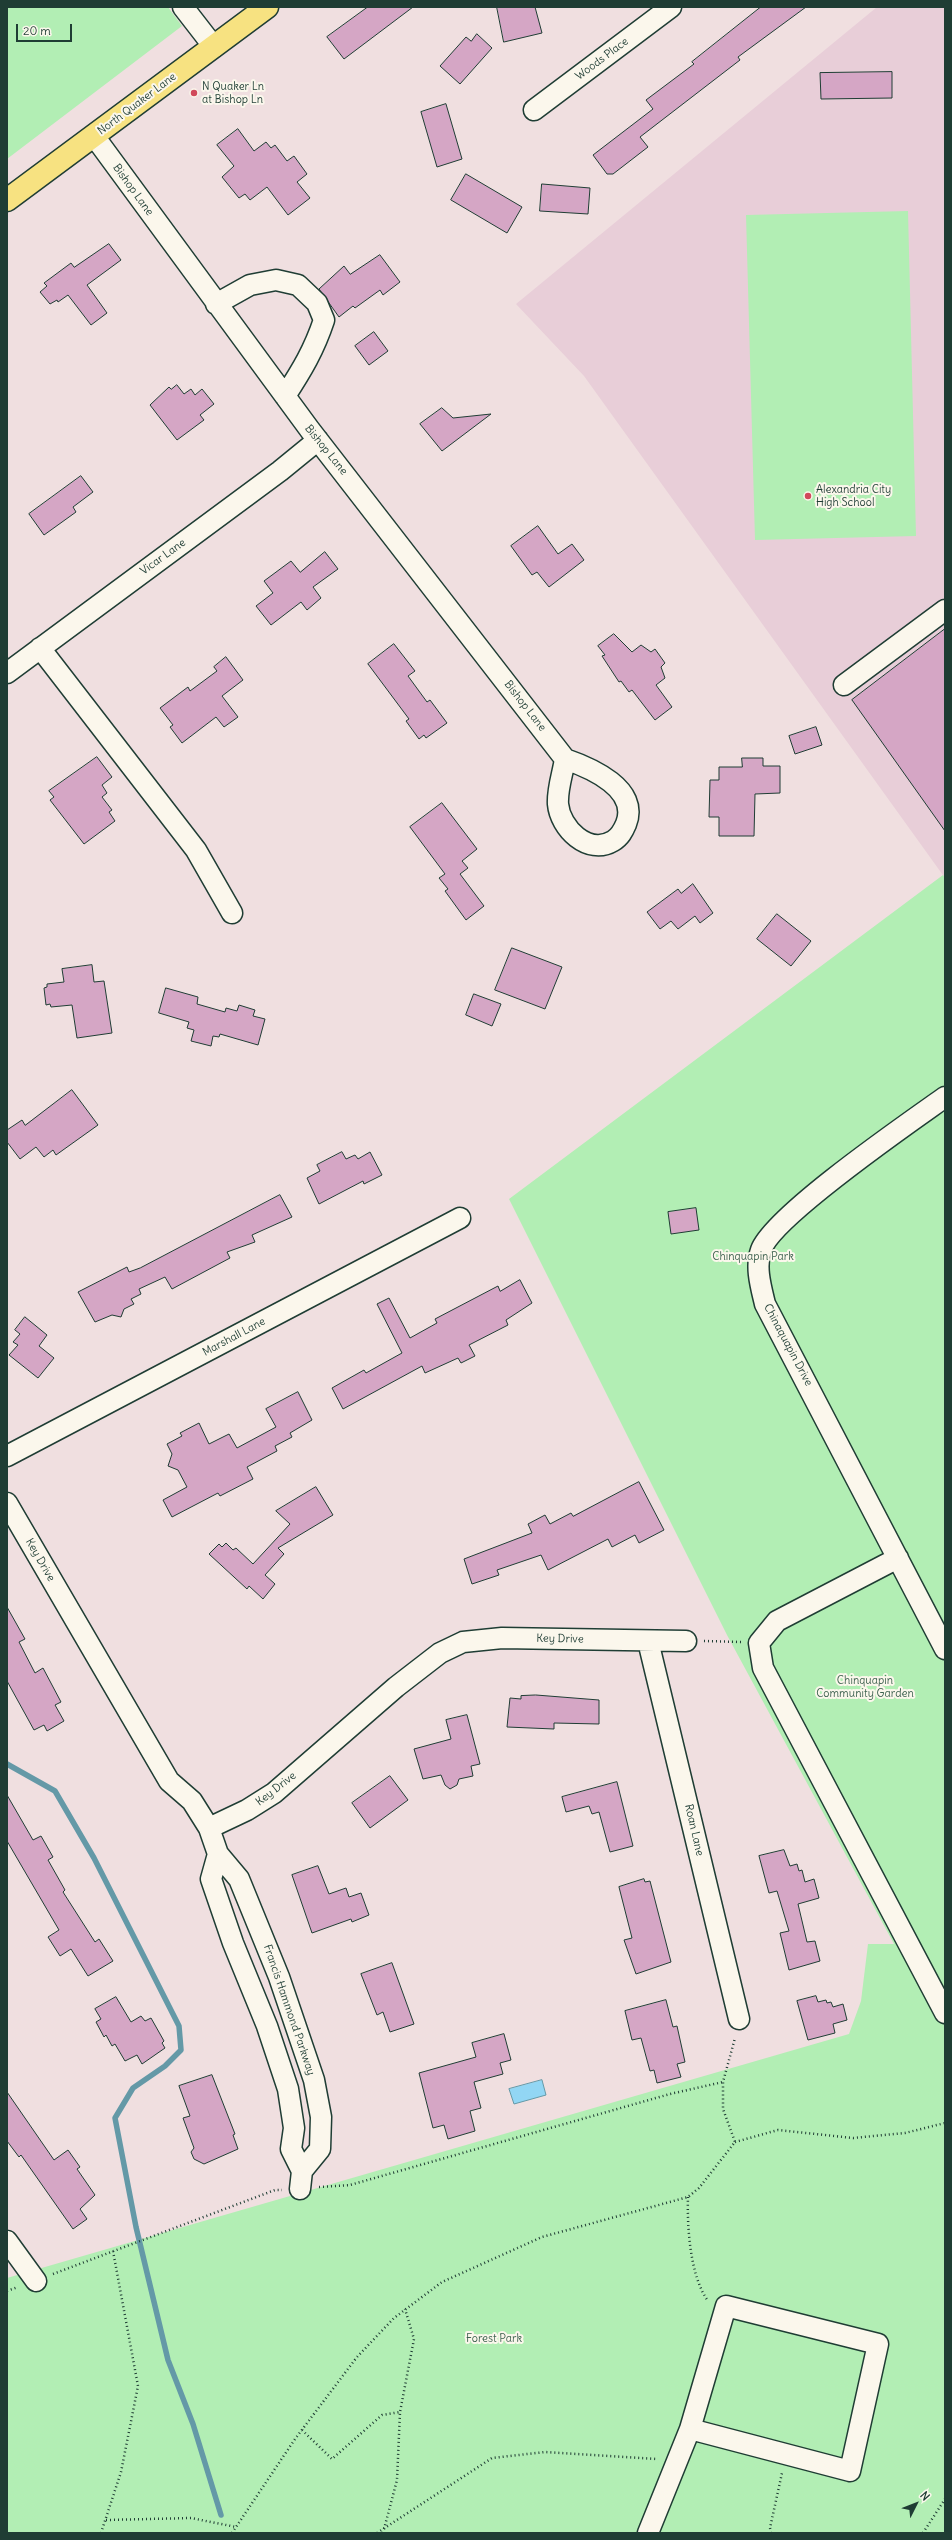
<!DOCTYPE html>
<style>
body{margin:0}
#map{position:relative;width:952px;height:2540px;overflow:hidden;background:#f0dfe0;font-family:Delius,sans-serif}
canvas{display:block}
.frame{position:absolute;inset:0;border:8px solid #1f3d34;pointer-events:none}
.north{position:absolute;left:896px;top:2484px;width:40px;height:40px;-webkit-text-stroke:3px #fbf7ec;paint-order:stroke;rotate:48deg;font-size:11px;font-weight:700;line-height:16px;text-align:center;color:#1f3d34}
.north::after{content:'';display:block;margin:auto;width:14px;height:18px;background:#1f3d34;clip-path:polygon(50% 0,100% 100%,50% 72%,0 100%)}
.scale{position:absolute;left:16px;top:24px;width:56px;height:18px;box-sizing:border-box;border:2px solid #1f3d34;border-top:0;padding-left:5px;font-size:12px;line-height:14px;white-space:nowrap;color:#1f3d34;-webkit-text-stroke:3px #fbf7ec;paint-order:stroke}
</style>
<div id="map">
<canvas width="952" height="2540"></canvas>
<div class="frame"></div>
<div class="north">N</div>
<div class="scale">20 m</div>
</div>
<script>
const g = document.querySelector('canvas').getContext('2d');
g.lineJoin = 'round';
function fillPath(path, color) { g.fillStyle = color; g.fill(path, 'evenodd'); }
function stroke(path, color, width, dash) { g.strokeStyle = color; g.lineWidth = width; g.lineCap = dash ? 'butt' : 'round'; g.setLineDash(dash || []); g.stroke(path); }
function write(font, color, halo, rows, align = 'center') {
  g.font = font + ' Delius,sans-serif'; g.lineWidth = 4; g.setLineDash([]); g.textBaseline = 'middle'; g.strokeStyle = halo; g.fillStyle = color; for (const [text, x, y, turn = 0] of rows) {
    g.save(); g.translate(x, y); g.rotate((+turn || 0) * Math.PI / 180); g.textAlign = isNaN(turn) ? turn : align; if (halo) g.strokeText(text, 0, 0); g.fillText(text, 0, 0); g.restore();
  }
}
const built = new Path2D(`
 M877,7H945V878L584,376L516,304Z`);
const green = new Path2D(`
 M7,7H168L182,26L7,159Z
 M908,211L916,536L755,540L746,215Z
 M943,875L945,878V2533H7V2278L849,2034L861,2001L868,1944H894L727,1635L509,1199Z`);
const water = new Path2D(`
 M542,2080L546,2095L514,2104L509,2089Z`);
const stream = new Path2D(`
 M7,1764L55,1791L94,1858L179,2026L181,2050L165,2066L133,2088L115,2118L136,2227L168,2360L193,2424L221,2515`);
const building = new Path2D(`
 M368,7H413L344,59L327,37Z
 M497,7H535L542,33L504,42Z
 M761,7H806L738,57L740,60L640,137L648,147L613,174H607L593,155L653,109L646,100L694,64L692,62Z
 M477,34L492,48L460,84L440,66L466,37L471,41Z
 M892,72V98L821,99L820,73Z
 M446,104L462,159L437,167L421,112Z
 M238,129L254,151L266,142L271,148L275,145L287,161L294,156L307,174L297,182L310,198L288,215L267,187L250,200L245,194L239,198L222,177L234,166L217,145Z
 M466,174L522,207L507,233L451,200Z
 M542,184L590,188L588,214L540,211Z
 M109,244L121,260L87,285L107,313L91,325L68,295L58,302L57,300L50,304L40,292L47,286L44,283L71,263L74,267Z
 M380,255L400,282L383,295L380,290L355,308L353,306L339,317L319,289L344,266L350,274Z
 M374,332L388,351L369,365L355,346Z
 M177,385L184,394L191,389L195,395L202,389L214,404L200,415L204,420L177,440L150,405L169,387L171,389Z
 M442,408L453,418L491,414L442,451L420,424Z
 M81,476L93,492L73,507L76,512L44,535L29,514Z
 M538,526L558,554L572,544L584,560L549,587L537,572L532,575L511,546Z
 M325,552L338,569L313,587L321,598L307,610L301,602L271,625L256,606L273,593L264,581L291,561L300,572Z
 M945,629V831L852,700Z
 M614,634L632,652L641,645L651,652L655,649L665,663L661,667L665,678L656,685L672,707L655,720L632,690L629,692L621,681L619,682L602,656L605,655L598,646Z
 M394,644L415,671L408,676L427,702L430,700L447,723L426,738L424,735L419,739L406,721L409,719L368,664Z
 M226,657L243,680L222,696L238,717L224,727L216,717L182,743L170,727L173,725L160,708L188,687L190,691L217,671L214,667Z
 M816,727L822,745L795,754L789,736Z
 M97,757L112,777L102,785L107,793L102,797L112,810L109,812L115,821L84,844L50,800L54,797L49,791Z
 M742,758H763V766H780V793L755,794L754,836H719V817H709L710,780H719V767H742Z
 M442,803L477,849L462,861L468,868L460,874L484,906L466,920L445,891L448,889L439,878L445,874L410,827Z
 M693,884L713,913L700,923L695,916L678,929L671,921L660,929L647,912L678,889L681,893Z
 M777,914L811,941L791,966L757,939Z
 M512,948L562,967L545,1009L495,990Z
 M92,965L94,982L104,981L112,1033L77,1038L72,1005L51,1007L50,1004L46,1005L44,988L47,987V984L64,982L62,969Z
 M166,988L198,997L197,1004L225,1012L226,1008L237,1011L239,1005L255,1010L253,1016L265,1019L258,1045L220,1034L219,1037L213,1036L211,1046L191,1041L194,1030L187,1028L189,1022L159,1013Z
 M474,994L501,1004L492,1026L466,1015Z
 M72,1090L98,1125L56,1155L53,1150L44,1157L36,1147L20,1159L7,1142V1130L22,1120L25,1125Z
 M342,1152L346,1159L355,1155L358,1159L370,1152L382,1175L364,1184L363,1181L319,1204L307,1178L320,1171L317,1165Z
 M280,1195L292,1217L252,1235L255,1242L227,1252L230,1258L172,1289L165,1277L139,1289L141,1294L131,1299L134,1304L124,1309L121,1317L112,1315L95,1322L78,1292L127,1267L129,1272L140,1268Z
 M696,1208L699,1230L671,1234L668,1212Z
 M520,1280L532,1303L506,1320L508,1325L469,1345L475,1356L461,1363L458,1358L425,1373L422,1366L343,1409L332,1388L364,1370L366,1373L402,1353L377,1304L389,1298L410,1338L437,1323L435,1319L498,1286L500,1291Z
 M25,1317L47,1335L39,1346L54,1358L38,1378L9,1355L18,1345L13,1342L20,1334L15,1330Z
 M298,1392L312,1420L290,1433L292,1437L275,1446L277,1451L247,1467L253,1479L220,1496L218,1493L172,1517L163,1500L187,1487L178,1470L168,1466L172,1454L167,1444L182,1436L180,1433L199,1423L209,1444L229,1434L237,1448L276,1427L266,1409Z
 M639,1482L664,1530L639,1543L635,1535L612,1547L608,1539L548,1570L541,1555L497,1570L499,1575L472,1584L464,1559L532,1533L528,1524L545,1515L550,1524L571,1513L573,1516Z
 M316,1487L333,1515L278,1548L284,1554L265,1575L275,1584L263,1599L249,1586L247,1589L209,1554L219,1544L222,1547L226,1543L233,1550L236,1548L253,1564L290,1524L276,1511Z
 M7,1607L25,1639L19,1642L35,1673L43,1668L61,1702L55,1705L64,1721L47,1731L44,1725L34,1730L7,1681Z
 M536,1695L599,1700V1724L554,1723V1729L507,1727L510,1698L521,1699V1696Z
 M467,1715L480,1764L471,1766L473,1776L459,1779L457,1785L450,1789L445,1785L441,1775L423,1779L414,1749L451,1739L446,1720Z
 M390,1776L408,1800L370,1828L352,1803Z
 M617,1782L633,1846L610,1852L599,1812L592,1814L589,1806L566,1812L562,1797Z
 M7,1795L33,1840L41,1836L53,1857L48,1860L65,1890L63,1892L95,1942L99,1939L113,1961L88,1976L71,1949L60,1956L48,1937L59,1930L7,1841Z
 M784,1850L790,1866L797,1864L799,1871L802,1870L805,1882L814,1879L819,1898L798,1904L807,1942L815,1941L820,1961L789,1970L780,1933L789,1931L777,1891L769,1893L759,1856Z
 M318,1866L329,1894L346,1888L349,1897L361,1893L369,1915L352,1922L351,1919L312,1933L292,1875Z
 M644,1879L645,1882L650,1881L671,1962L636,1974L624,1940L632,1938L619,1887Z
 M392,1963L414,2024L390,2032L383,2012L377,2015L361,1974Z
 M816,1996L818,2002L826,2000L827,2003L831,2002L833,2007L843,2004L847,2020L833,2024L835,2033L808,2040L797,2001Z
 M116,1997L131,2022L141,2016L145,2021L151,2018L164,2041L162,2043L165,2048L142,2064L137,2055L125,2061L115,2044L112,2046L106,2035L104,2037L96,2022L101,2019L95,2009Z
 M666,2000L673,2027L677,2026L685,2062L677,2064L681,2077L657,2083L654,2070L650,2071L641,2038L632,2040L625,2011Z
 M504,2034L511,2060L500,2063L503,2074L474,2082L481,2108L470,2111L475,2131L448,2139L444,2125L433,2128L419,2073L476,2057L472,2043Z
 M212,2075L235,2134L233,2135L238,2149L204,2164L194,2159L191,2152L194,2148L183,2118L190,2116L179,2086Z
 M7,2092L54,2160L68,2150L80,2167L77,2169L95,2195L80,2209L87,2219L73,2229L21,2155L19,2157L7,2141Z`);
const path = new Path2D(`
 M704,1641L741,1642
 M735,2142L778,2130L853,2138L905,2133L945,2123
 M319,2187L350,2185L670,2094L723,2082
 M688,2197C687,2227 690,2276 708,2301
 M53,2274L275,2190H282
 M7,2291L18,2287
 M302,2430L332,2459L382,2415L400,2412
 M106,2520L191,2518L236,2527
 M101,2533L121,2472L138,2386L113,2251
 M232,2533L295,2439L357,2357L394,2318L442,2282L542,2237L688,2197L699,2188L735,2142L723,2109V2082L735,2038
 M377,2533L492,2458L545,2452L657,2459
 M383,2533L397,2480L400,2412L414,2339L405,2309
 M771,2533L770,2528L782,2473
 M923,2533L945,2499`);
const minor = new Path2D(`
 M183,7L214,47
 M534,110L671,7
 M94,136L310,430L565,759
 M216,304L250,285L276,280L298,285L317,303L324,320C314,350 302,370 285,396
 M40,648L196,850L232,913
 M7,673L280,471L318,440
 M844,685L945,610
 M565,759C591,768 640,789 626,824C623,831 620,837 613,841C588,856 560,828 558,804C557,789 563,773 565,759Z
 M945,1097C910,1122 773,1216 761,1250C755,1267 761,1287 765,1304L945,1649
 M7,1456L460,1218
 M7,1503L169,1781L192,1801L209,1828L218,1854L239,1879L279,1977L314,2080L321,2117L320,2149L302,2171L300,2189
 M898,1558L777,1621L759,1643L763,1668L945,2013
 M648,1641L739,2019
 M209,1828L247,1810L274,1793L396,1687L440,1653L463,1642L502,1638L686,1641
 M218,1854L211,1879L233,1943L267,2026L288,2089L294,2128L291,2149L302,2171
 M7,2241L36,2281
 M648,2533L690,2429L726,2306L878,2344L850,2471L690,2429`);
const major = new Path2D(`
 M7,200L267,7`);
const markers = [
 [194,93,4,"#d1495b"],
 [808,496,4,"#d1495b"]
];
const streetNames = [
 ["Woods Place",602,59,-37],
 ["North Quaker Lane",137,104,-37],
 ["Bishop Lane",133,190,54],
 ["Bishop Lane",326,450,51],
 ["Vicar Lane",163,557,-36],
 ["Bishop Lane",525,706,52],
 ["Marshall Lane",234,1337,-28],
 ["Chinaquapin Drive",788,1345,62],
 ["Key Drive",40,1560,60],
 ["Key Drive",560,1639,1],
 ["Key Drive",276,1789,-38],
 ["Roan Lane",694,1830,77],
 ["Francis Hammond Parkway",289,2010,71]
];
const poiNames = [
 ["N Quaker Ln",202,87],
 ["at Bishop Ln",202,100],
 ["Alexandria City",816,490],
 ["High School",816,503]
];
const parkNames = [
 ["Chinquapin Park",753,1257],
 ["Chinquapin",865,1681],
 ["Community Garden",865,1694],
 ["Forest Park",494,2339]
];
fillPath(built, '#e8ced8');
fillPath(green, '#b2eeb4');
fillPath(water, '#92d6f4');
stroke(water, '#6499a7', 1);
stroke(stream, '#6499a7', 5.5);
fillPath(building, '#d5a6c5');
stroke(building, '#1f3d34', 1);
stroke(minor, '#1f3d34', 23);
stroke(major, '#1f3d34', 25);
stroke(path, '#1f3d34', 2.5, [1, 3]);
stroke(minor, '#fbf7ec', 20);
stroke(major, '#f7e281', 22);
for (const [x, y, r, color] of markers) { const dot = new Path2D(); dot.arc(x, y, r, 0, 2 * Math.PI); g.fillStyle = color; g.fill(dot); stroke(dot, '#fbf7ec', 1.5); }
write('11px', '#1f3d34', '#fbf7ec', streetNames);
write('11px', '#1f3d34', '#fbf7ec', poiNames, 'left');
write('11px', '#3c604e', '#fbf7ec', parkNames);
</script>
